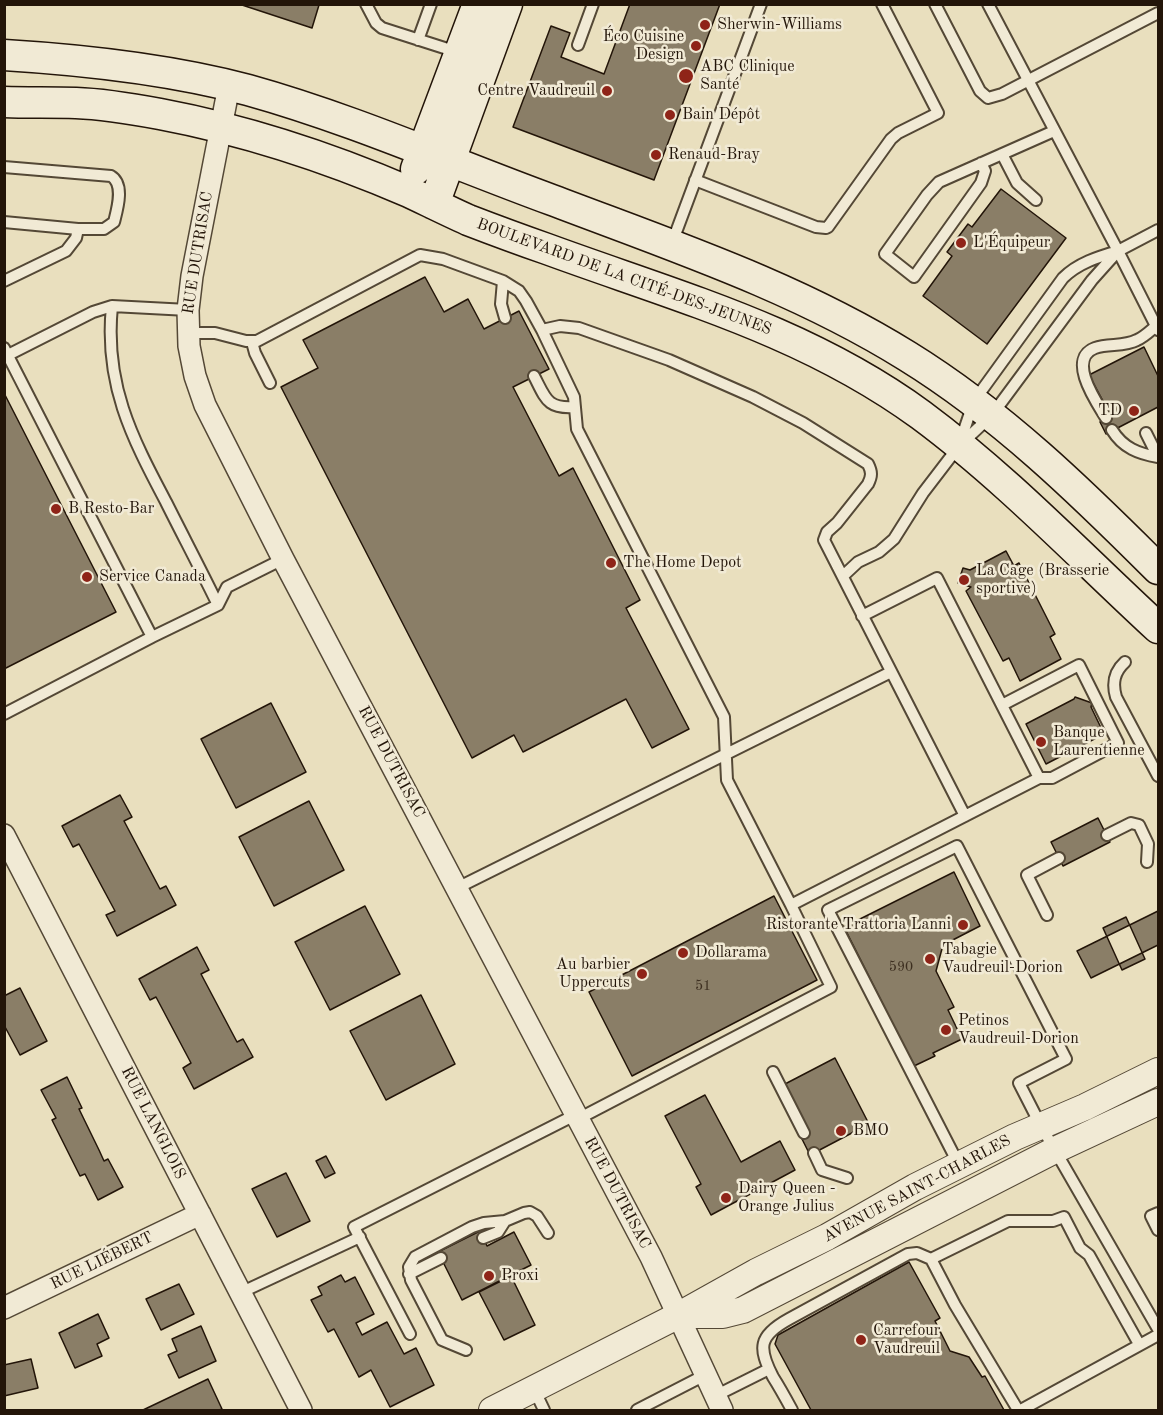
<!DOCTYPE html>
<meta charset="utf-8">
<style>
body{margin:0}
#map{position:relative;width:1163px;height:1415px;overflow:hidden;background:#e9dfbe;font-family:"Old Standard TT",serif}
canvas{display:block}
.frame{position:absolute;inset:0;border:6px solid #231509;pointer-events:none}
</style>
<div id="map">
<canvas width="1163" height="1415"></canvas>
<div class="frame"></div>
</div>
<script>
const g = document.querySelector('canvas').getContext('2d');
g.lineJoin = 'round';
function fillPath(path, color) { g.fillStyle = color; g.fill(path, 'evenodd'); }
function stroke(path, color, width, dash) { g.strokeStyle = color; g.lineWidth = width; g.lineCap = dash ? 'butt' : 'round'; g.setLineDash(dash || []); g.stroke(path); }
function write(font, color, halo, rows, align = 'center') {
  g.font = font + ' "Old Standard TT",serif'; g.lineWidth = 5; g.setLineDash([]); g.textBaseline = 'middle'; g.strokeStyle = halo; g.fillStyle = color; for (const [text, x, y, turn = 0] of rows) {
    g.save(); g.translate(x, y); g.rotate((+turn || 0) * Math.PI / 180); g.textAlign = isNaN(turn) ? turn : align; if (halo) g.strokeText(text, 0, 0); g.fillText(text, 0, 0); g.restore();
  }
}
const building = new Path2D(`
 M239,4H316L319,5L312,28Z
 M630,4H720L654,180L513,127L551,26L570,33L561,57L604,74Z
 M1001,189L1066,238L987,344L923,296L952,256L947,252L968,224L972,227Z
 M425,277L444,312L468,299L484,329L519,311L549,369L513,387L559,476L573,468L640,600L626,608L689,729L652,748L626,699L523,752L514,735L472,758L281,387L318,368L303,340Z
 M1144,347L1158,376V407L1106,434L1100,422L1111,416L1089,375Z
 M4,393L116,612L4,669Z
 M1006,551L1014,566L1019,563L1055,634L1050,637L1061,659L1020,681L1009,658L1003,661L966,591L971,587L958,583L963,568L970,570Z
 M1075,697L1092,703L1091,707L1104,734L1046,764L1026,724L1074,699Z
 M271,703L306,772L236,808L201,739Z
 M120,795L132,817L124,821L160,889L166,886L176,905L117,936L106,915L115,911L79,844L73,847L62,826Z
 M309,801L344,870L274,906L239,837Z
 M1098,818L1110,842L1063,866L1051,842Z
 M954,872L980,926L943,945L936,971L954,1007L948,1010L962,1039L933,1053L935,1056L914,1066L844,927Z
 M774,896L817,980L632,1076L589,992Z
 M365,906L400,974L330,1010L295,942Z
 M1158,911V945L1091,978L1077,951Z
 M1126,917L1145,959L1122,970L1103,928Z
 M197,947L209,970L201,974L237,1042L243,1039L253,1057L194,1089L183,1068L191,1063L156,997L150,1000L139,979Z
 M20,988L47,1041L20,1055L4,1025V996Z
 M421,995L455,1064L386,1100L350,1031Z
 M835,1058L869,1124L810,1155L800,1135L785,1084Z
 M67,1077L82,1108L79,1109L99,1150L104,1161L108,1159L123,1187L98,1200L85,1174L80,1176L52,1120L56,1118L41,1090Z
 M705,1095L741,1162L780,1141L795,1170L711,1215L696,1187L701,1184L665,1116Z
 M326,1156L335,1173L325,1178L316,1161Z
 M286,1173L310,1221L277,1237L252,1189Z
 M480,1231L487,1246L514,1232L531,1265L462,1300L438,1252Z
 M909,1262L940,1318L935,1321L950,1351L969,1357L982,1377L985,1376L1004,1410H811L775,1344L778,1335Z
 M341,1275L345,1282L355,1277L374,1314L356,1323L362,1335L387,1322L404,1354L416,1348L434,1385L390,1407L371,1370L359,1377L334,1329L328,1332L311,1300L322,1295L318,1287Z
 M511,1276L535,1325L504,1340L479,1292Z
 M179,1284L194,1314L161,1330L146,1299Z
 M98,1314L109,1338L97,1344L102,1356L75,1368L59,1333Z
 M201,1326L216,1361L179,1378L168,1355L177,1351L172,1339Z
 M31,1359L38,1388L4,1396V1365Z
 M208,1379L222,1409L219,1410H143Z`);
const service = new Path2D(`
 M366,4L376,23L382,28L457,52
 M935,4L980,91L988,98L1002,94L1158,13
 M988,4L1118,251
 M418,40L431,4
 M578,45L593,4
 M1002,154L1017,183L1036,200
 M981,163L985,171L981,183L914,277L885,254L927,195L939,182L1054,131
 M4,167L111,176C125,184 117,210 114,222L104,229H78
 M695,180L816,227L826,228L828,227L891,139L898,133L938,113L882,4
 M4,222L78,229L76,238L66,251L4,281
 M672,243L761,4
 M503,281L501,304L505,318
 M188,310L112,306C104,383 131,436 166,502C183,536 201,570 218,605
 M542,330L560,326L579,328L669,360L753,397L803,423L868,464C872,472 872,476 868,484L837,523L827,532L824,540L965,816
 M1158,330L1118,251L1158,230
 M187,333H215L246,341H257L420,255L443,259L503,281L519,291L526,301L542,330L574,397L577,429L724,717L727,780L791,905L1039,778L937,578L862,616
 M252,342L255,353L270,383
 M4,348L152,637L218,605L227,587L283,559
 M8,355L93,312L112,306
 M534,376C546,399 547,409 575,407
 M1106,418C1097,403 1066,359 1095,348C1108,343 1124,347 1137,340C1144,337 1150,331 1156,326
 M1112,430C1123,448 1139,454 1158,457
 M1146,433L1158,457
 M960,442L974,401L1063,278C1078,263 1098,257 1118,251
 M843,576L858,562L879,552L894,539L923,493L959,446L992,415L1092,280L1118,251
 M1125,662C1114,672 1112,683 1116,697L1158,776
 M1002,705L1079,665L1118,743L1052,778H1039
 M4,714L152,637
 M1107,835L1131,823L1139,825L1148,844L1147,862
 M457,888L891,672
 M1047,915L1027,875L1059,858
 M773,1072L804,1133
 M578,1119L831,987L791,905
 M814,1153L822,1170L847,1178
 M959,1165L828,910L957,846L1066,1059L1019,1083L1041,1126L1158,1329
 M1158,1213L1151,1216L1158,1230
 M483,1238L498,1232L505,1221
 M409,1274L441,1258
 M240,1293L360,1237
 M410,1334L354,1227L575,1115
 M466,1350L442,1340L411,1280L409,1267L415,1257L472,1227L484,1223L505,1221L524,1213L530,1212L537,1216L548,1233
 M534,1389L544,1410
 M715,1396L769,1369
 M637,1410L705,1375
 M792,1410C786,1399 780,1388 773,1377C758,1348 758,1336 789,1319L908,1254L917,1253L931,1259
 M1018,1410L955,1305L931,1259L1008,1221H1053L1064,1217L1080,1248L1089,1255L1139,1344
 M1021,1410L1158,1335`);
const minor = new Path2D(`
 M229,86L192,276L188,310L189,346L195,376L205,405L283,559L651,1257L722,1410
 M4,835L301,1410
 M4,1308L200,1214`);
const tertiary = new Path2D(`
 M682,1315H723L743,1310L1055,1150L1158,1102
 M492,1410L679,1315L756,1272L827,1237L915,1187L1015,1137L1085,1107L1158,1071`);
const secondary = new Path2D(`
 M4,55C86,60 169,69 248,90C352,119 451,163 552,200C673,246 796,287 907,356C1001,414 1080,491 1158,569
 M4,102C28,103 52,102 76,103C104,104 133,109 160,114C245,130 330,158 409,192C428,201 448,211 468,220C494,230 521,240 547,249C678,297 806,331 921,415C1006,478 1080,556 1158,628
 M416,169L478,4
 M434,204L507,4`);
const markers = [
 [705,25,6,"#8f2418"],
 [696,46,6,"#8f2418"],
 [686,76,8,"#8f2418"],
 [607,91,6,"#8f2418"],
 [670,115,6,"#8f2418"],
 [656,155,6,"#8f2418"],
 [961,243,6,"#8f2418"],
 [1134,411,6,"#8f2418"],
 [56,509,6,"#8f2418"],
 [611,563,6,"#8f2418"],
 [87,577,6,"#8f2418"],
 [964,580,6,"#8f2418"],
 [1041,742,6,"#8f2418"],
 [963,925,6,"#8f2418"],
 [683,953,6,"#8f2418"],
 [930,959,6,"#8f2418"],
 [642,974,6,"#8f2418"],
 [946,1030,6,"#8f2418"],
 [841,1131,6,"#8f2418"],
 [726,1198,6,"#8f2418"],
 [489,1276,6,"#8f2418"],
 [861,1340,6,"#8f2418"]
];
const numberNames = [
 ["590",901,967],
 ["51",703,986]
];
const poiNames = [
 ["Sherwin-Williams",717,25],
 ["Éco Cuisine",684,37,"right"],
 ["Design",684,55,"right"],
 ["ABC Clinique",700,67],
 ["Santé",700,85],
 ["Centre Vaudreuil",595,91,"right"],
 ["Bain Dépôt",682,115],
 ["Renaud-Bray",668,155],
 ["L'Équipeur",973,243],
 ["TD",1122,411,"right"],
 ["B Resto-Bar",68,509],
 ["The Home Depot",623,563],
 ["La Cage (Brasserie",976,571],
 ["sportive)",976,589],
 ["Service Canada",99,577],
 ["Banque",1053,733],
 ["Laurentienne",1053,751],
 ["Ristorante Trattoria Lanni",951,925,"right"],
 ["Tabagie",942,950],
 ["Vaudreuil-Dorion",942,968],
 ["Dollarama",695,953],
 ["Au barbier",630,965,"right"],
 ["Uppercuts",630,983,"right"],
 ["Petinos",958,1021],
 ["Vaudreuil-Dorion",958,1039],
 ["BMO",853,1131],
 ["Dairy Queen -",738,1189],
 ["Orange Julius",738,1207],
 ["Proxi",501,1276],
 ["Carrefour",873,1331],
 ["Vaudreuil",873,1349]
];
const streetNames = [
 ["RUE DUTRISAC",198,253,-81],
 ["BOULEVARD DE LA CITÉ-DES-JEUNES",624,277,20],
 ["RUE DUTRISAC",391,762,62],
 ["RUE LANGLOIS",153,1123,63],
 ["AVENUE SAINT-CHARLES",917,1189,-28],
 ["RUE DUTRISAC",617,1193,62],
 ["RUE LIÉBERT",102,1261,-26]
];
fillPath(building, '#8a7e67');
stroke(building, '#231509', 1.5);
stroke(service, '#544836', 14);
stroke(minor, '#544836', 24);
stroke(tertiary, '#544836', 28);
stroke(secondary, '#231509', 33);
stroke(service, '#f1ead5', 10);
stroke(minor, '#f1ead5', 21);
stroke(tertiary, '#f1ead5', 26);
stroke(secondary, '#f1ead5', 30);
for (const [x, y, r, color] of markers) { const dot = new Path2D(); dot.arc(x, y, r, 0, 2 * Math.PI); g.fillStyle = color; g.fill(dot); stroke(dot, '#f1ead5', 2); }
write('14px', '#3d2f20', null, numberNames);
write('16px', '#231509', '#f1ead5', poiNames, 'left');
write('16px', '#231509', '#f1ead5', streetNames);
</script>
